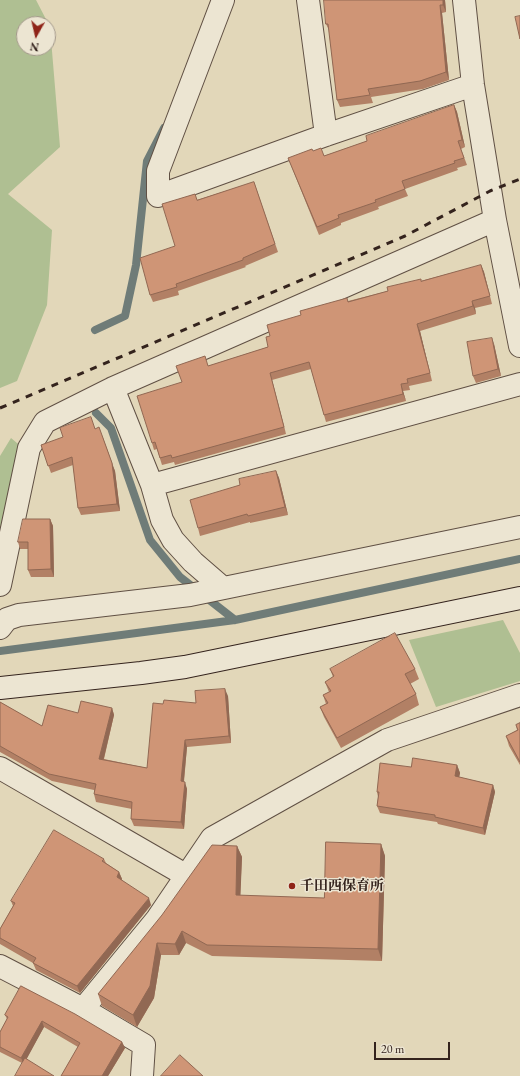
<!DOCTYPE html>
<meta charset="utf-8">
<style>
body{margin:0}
#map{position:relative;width:520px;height:1076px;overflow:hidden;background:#e2d7b9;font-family:"EB Garamond",serif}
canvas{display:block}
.north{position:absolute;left:16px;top:16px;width:40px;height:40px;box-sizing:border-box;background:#ece5d2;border:1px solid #a2978a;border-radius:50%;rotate:188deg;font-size:11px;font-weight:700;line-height:16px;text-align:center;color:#34231d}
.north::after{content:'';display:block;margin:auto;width:14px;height:18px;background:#8f2418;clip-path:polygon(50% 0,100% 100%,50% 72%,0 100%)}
.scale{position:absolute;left:374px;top:1042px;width:76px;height:18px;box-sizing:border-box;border:2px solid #34231d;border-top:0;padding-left:5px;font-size:12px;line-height:14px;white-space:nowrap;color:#34231d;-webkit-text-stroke:3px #ece5d2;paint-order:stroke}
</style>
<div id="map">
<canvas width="520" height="1076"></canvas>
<div class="north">N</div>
<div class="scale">20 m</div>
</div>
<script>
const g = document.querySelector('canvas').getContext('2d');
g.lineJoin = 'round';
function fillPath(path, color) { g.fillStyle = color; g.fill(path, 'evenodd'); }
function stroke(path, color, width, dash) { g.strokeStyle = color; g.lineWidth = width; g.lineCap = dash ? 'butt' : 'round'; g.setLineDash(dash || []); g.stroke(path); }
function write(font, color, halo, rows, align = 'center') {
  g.font = font + ' "EB Garamond","Noto Serif JP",serif'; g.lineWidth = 3; g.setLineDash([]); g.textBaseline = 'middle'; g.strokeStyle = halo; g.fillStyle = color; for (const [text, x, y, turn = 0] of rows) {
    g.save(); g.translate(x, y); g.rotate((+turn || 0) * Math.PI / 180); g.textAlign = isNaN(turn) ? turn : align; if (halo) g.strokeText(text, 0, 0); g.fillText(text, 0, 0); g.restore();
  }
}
const green = new Path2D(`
 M0,0H36L50,27L60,147L8,194L52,230L47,305L17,381L0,388ZM24,24H48V48H24Z
 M11,438L23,448L0,528V456Z
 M503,620L520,653V681L436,707L409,640Z`);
const stream = new Path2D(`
 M95,330L125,316L136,265L147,161L164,128
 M96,413L111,428L150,540L180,577L235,620
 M0,651L235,620L520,559`);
const street = new Path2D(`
 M223,0L158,171V196L326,135L473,85
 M308,0L326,135
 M464,0L473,85L495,220L520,346
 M113,388L152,485L162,520L173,540L193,562L223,588
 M152,485L520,384
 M0,585L29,448L45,422L113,388L495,220
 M0,628L7,619L19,615L190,595L520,527
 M0,768L187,876
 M0,966L83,1009L144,1045L142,1076
 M83,1009L157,919L212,838L387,740L520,695`);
const secondary = new Path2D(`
 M0,688L141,673L185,667L520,598`);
const rail = new Path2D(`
 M0,408L405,236L490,191L520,179`);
const wall = new Path2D(`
 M445,0L446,12L442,13L449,80L423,89L371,97L373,103L340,107L337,100L329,30L326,24Z
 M454,105L457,112L465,147L461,149L467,165L457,168L458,170L405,189L408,196L378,207L379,209L341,223V225L319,235L288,158L313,151L324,156L367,141Z
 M254,182L278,252L245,266L246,267L178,291L179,295L153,302L150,295L175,246L197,200Z
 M481,265L484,272L492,304L475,308L476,314L420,331L432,381L409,386L410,390L403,391L406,401L326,422L311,369L272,380L286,434L175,465L174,462L162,465L157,449L154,450L152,443L182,382L208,366L268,347L270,336L348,301L388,291L421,281Z
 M494,344L501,376L476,383L473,376Z
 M95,429L115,471L120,511L81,515L78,508L73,465L51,473L41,445Z
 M276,471L279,478L288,515L250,523V522L200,536L198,528L240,485Z
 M50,519L53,526L54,577H31L28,570V549H20L18,542Z
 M330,669H415L419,679L410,684L416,694L419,705L341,748L324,717L320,707L326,704L323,695L329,692L325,682L333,677Z
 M228,696L231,743L187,747L184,782L187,789L184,829L134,826L131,819L132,809L96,802L94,794V790L52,781L0,752V702L42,726L78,713L112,708L114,715L104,759L147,768L163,704L196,703Z
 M520,723V765L509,746L506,736L517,730L516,725Z
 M457,765L460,773L459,777L493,785L495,792L485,835L438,824L437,822L380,813L377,806L378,797L377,792L411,767Z
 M381,844L385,856L382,961L212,956L186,943L179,955H161L154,998L137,1027L102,1006L98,994L237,846L242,857L240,896L324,898Z
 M104,859L106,863L119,872L122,879V880L151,905L80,993L36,970L33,963L0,944V929L13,906L11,901Z
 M21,986L122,1042L125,1048L108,1076H61L78,1047L44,1027L26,1059L22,1063L0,1052V1032L7,1019L5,1015Z`);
const shadedWall = new Path2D(`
 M443,0H445L446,12L443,5Z
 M440,5L442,13L449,80L446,72Z
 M454,105L457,112L465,147L462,140Z
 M481,265L484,272L492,304L490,296Z
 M472,301L475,308L476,314L473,306Z
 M417,324L420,331L432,381L430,373Z
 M492,338L494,344L501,376L498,369Z
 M270,373L272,380L286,434L284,427Z
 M401,384L403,391L406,401L403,394Z
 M102,435L115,471L120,511L117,504Z
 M276,471L279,478L288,515L285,507Z
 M50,519L53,526L54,577L51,569Z
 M225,689L228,696L231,743L229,736Z
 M112,708L114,715L102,766L99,759Z
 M185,740L187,747L183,789L181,781Z
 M457,765L460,773L458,783L455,776Z
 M185,782L187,789L184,829L181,822Z
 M493,785L495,792L485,835L483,828Z
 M381,844L385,856L382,961L378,949Z
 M237,846L242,857L240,907L236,895Z
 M119,872L122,879L119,884L117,877Z
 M149,898L151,905L80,993L77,986Z
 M182,931L186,943L179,955L175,944Z
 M157,943L161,955L154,998L137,1027L133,1015Z
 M42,1021L44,1027L24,1064L21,1058Z
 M122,1042L125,1048L108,1076H102Z`);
const building = new Path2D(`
 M324,0H443V5H440L446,72L420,81L368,89L370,95L337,100L328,24H326Z
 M520,16V39L515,17Z
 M454,105L462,140L458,141L464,158L454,161L455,163L402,181L405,189L375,200L376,202L338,215L339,218L317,227L288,158L312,149L313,151L321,148L324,156L367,141L366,136Z
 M254,182L275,244L243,258V260L176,284L177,287L150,295L140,258L175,246L162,204L195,194L197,200Z
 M481,265L490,296L472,301L473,306L417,324L430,373L407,379L408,383L401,384L403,394L324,415L309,362L270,373L284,427L172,458L171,455L160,458L155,442L152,443L137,396L182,382L176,366L205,356L208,366L268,347L266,337L270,336L267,325L301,315L300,311L347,298L348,302L388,291L387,287L421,279V281Z
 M492,338L498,369L473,376L467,342Z
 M91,417L95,429L99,427L112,463L117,504L78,508L72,457L48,466L41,445L63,437L60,428Z
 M276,471L285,507L248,516L247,514L198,528L190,500L240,485L239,479Z
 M23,519H50L51,569L28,570V542H18Z
 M395,633L415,669L405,674L416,694L337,738L320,707L328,703L323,695L331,691L325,682L334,676L330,669Z
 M225,689L229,736L185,740L181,781L185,782L181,822L131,819L132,802L94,794L96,784L49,774L0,746V702L42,726L48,705L78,713L81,701L112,708L99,759L147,768L153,703L163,704L164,700L196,703L195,691Z
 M520,723V762L506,736L518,730L516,725Z
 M413,758L457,765L455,776L493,785L483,828L435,817V815L377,806L379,792H377L380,763L411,767Z
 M54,830L104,859L102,861L119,872L117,877L149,898L77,986L33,963L36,958L0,938V929L15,903L11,901Z
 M326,842L381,844L378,949L207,945L182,931L175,944L157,943L150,986L133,1015L98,994L162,915L212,845L237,846L236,895L324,898Z
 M21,986L75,1014L122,1042L102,1076H61L80,1043L42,1021L21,1058L0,1047V1032L8,1017L5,1015Z
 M180,1055L203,1076H161Z
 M25,1058L54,1076H15Z`);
const markers = [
 [292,886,4,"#8f2418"]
];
const poiNames = [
 ["千田西保育所",300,886]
];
fillPath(green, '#afbf92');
stroke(stream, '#6f7c78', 8);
stroke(street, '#605044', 24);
stroke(secondary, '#34231d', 24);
stroke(street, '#ece5d2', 22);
stroke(secondary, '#ece5d2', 22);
stroke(rail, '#34231d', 3, [7, 7]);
fillPath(wall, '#b28065');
fillPath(shadedWall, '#916853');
fillPath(building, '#cf9576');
stroke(building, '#916853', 1);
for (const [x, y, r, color] of markers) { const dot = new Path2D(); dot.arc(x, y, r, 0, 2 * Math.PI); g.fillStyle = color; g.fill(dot); stroke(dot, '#ece5d2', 1.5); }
write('bold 14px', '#34231d', '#ece5d2', poiNames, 'left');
</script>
